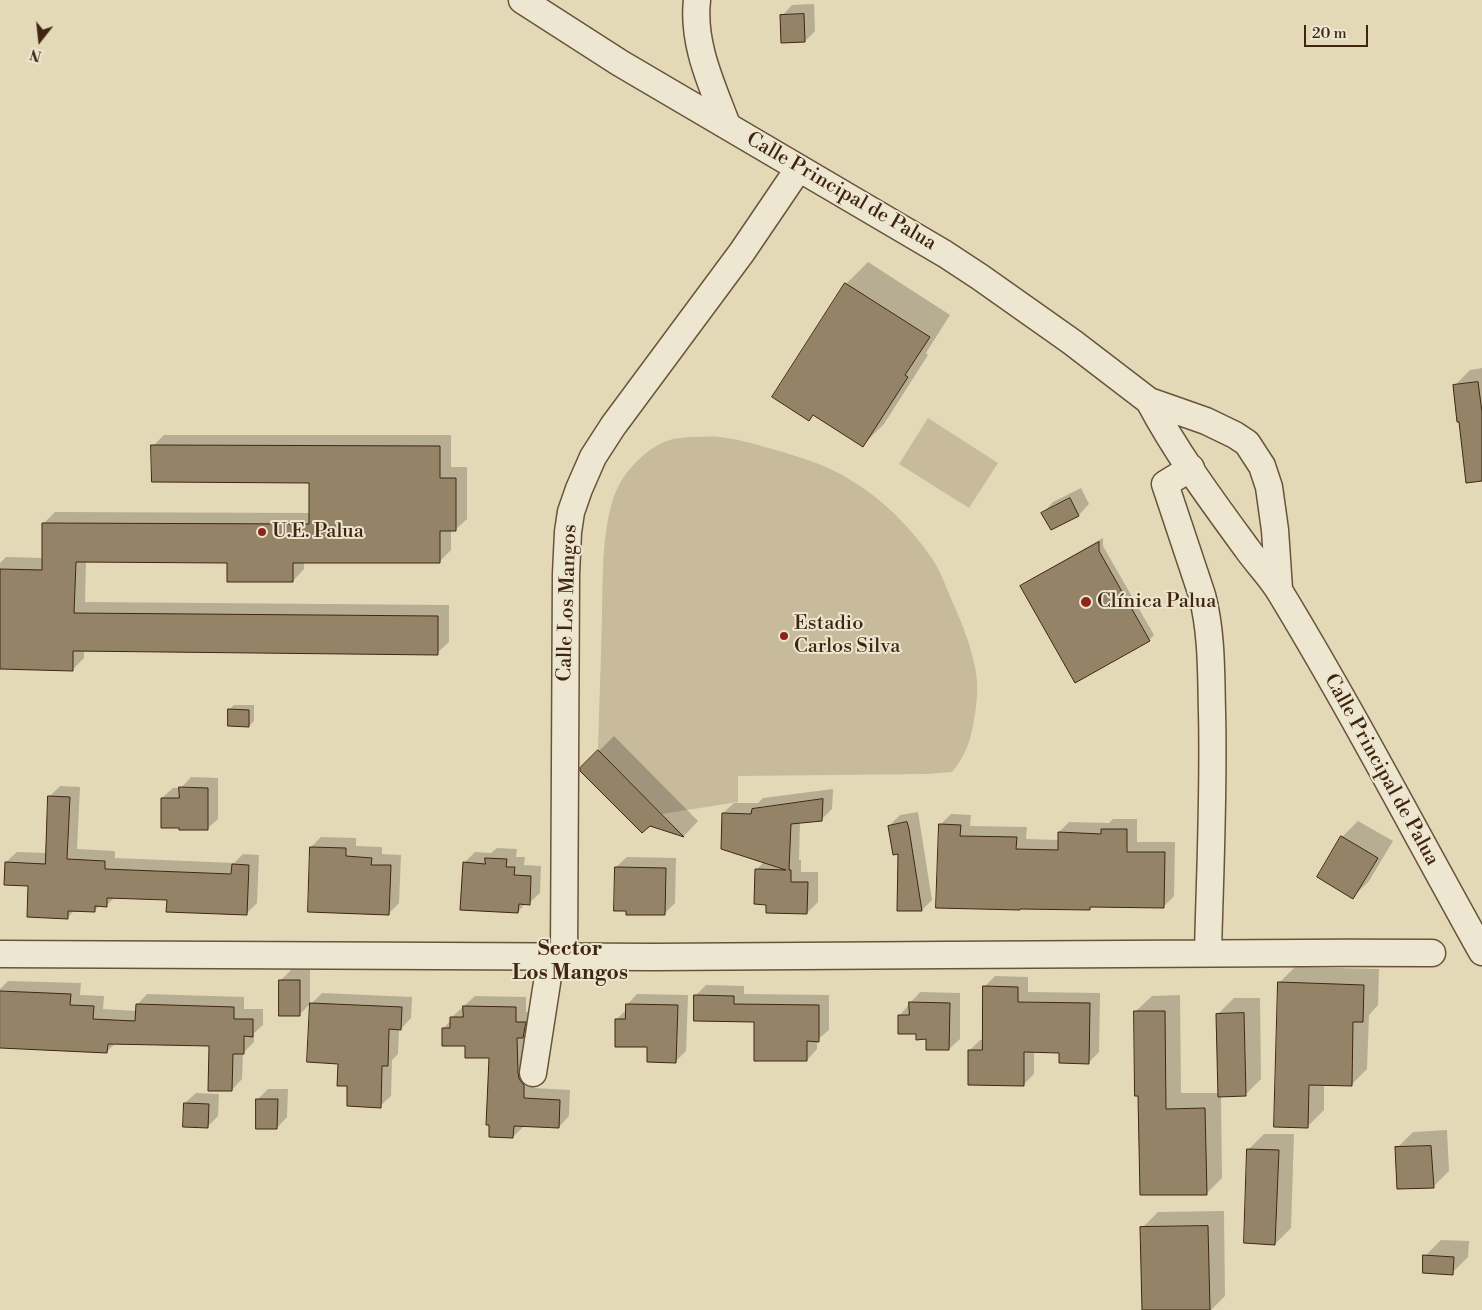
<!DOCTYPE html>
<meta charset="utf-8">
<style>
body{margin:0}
#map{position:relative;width:1482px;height:1310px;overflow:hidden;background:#e4d9b7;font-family:"Libre Bodoni",serif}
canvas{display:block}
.north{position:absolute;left:15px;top:15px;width:50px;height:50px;-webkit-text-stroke:4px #ede6d0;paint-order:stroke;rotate:196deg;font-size:14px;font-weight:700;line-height:20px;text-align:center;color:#402612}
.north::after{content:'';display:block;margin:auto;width:18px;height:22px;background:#402612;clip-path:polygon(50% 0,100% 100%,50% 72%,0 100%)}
.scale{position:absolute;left:1304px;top:25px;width:64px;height:22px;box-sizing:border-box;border:2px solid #402612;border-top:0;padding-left:6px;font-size:15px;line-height:18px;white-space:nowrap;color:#402612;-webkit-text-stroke:4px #ede6d0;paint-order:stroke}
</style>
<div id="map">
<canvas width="1482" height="1310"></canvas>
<div class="north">N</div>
<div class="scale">20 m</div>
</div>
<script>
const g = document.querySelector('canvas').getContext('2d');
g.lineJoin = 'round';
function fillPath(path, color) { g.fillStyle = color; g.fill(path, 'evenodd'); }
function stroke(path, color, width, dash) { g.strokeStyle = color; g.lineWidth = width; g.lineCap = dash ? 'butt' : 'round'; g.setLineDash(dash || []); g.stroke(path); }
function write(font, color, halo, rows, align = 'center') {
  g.font = font + ' "Libre Bodoni",serif'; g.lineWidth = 4; g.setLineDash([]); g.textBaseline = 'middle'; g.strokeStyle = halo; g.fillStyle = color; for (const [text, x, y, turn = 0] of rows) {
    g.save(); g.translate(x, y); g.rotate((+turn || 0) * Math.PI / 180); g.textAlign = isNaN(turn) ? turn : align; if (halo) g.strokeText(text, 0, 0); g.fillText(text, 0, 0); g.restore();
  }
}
const green = new Path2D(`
 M928,418L998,463L969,508L899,464Z
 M690,437C700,437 710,436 720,437C737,439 755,444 772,449C800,457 828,465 852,481C884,500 912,529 933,560C941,572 946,587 952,601C963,625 974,653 977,680C978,695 976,710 973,725C970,743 964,758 952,772L927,774L738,776V802L662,814L598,750C599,706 601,662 602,617C603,579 601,517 620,483C630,466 649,447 667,441C674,438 683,438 690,437Z`);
const shadow = new Path2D(`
 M814,4L815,31L805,41L782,16L792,5Z
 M868,262L950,315L926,353L928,355L884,424L863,445L814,414L773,397L846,284Z
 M1482,368V480L1460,420L1454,386L1470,370Z
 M164,435H451V467H467V519L455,530H451V550L439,562H304V569L293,581L229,561H86L85,602L449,605V642L437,653L84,650V658L72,670L0,667V563L6,557L43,558V524L55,512L310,513V482L153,446Z
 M1081,488L1089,504L1079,515L1051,529L1043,513L1053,502Z
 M1103,538V546L1154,635L1149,640L1076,681L1022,586L1027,581Z
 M234,705H254V721L249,726L229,710Z
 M614,736L698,821L684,836L649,825L581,769Z
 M191,777L218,778V819L207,829L162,798L173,788H181Z
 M60,786L80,787L77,849L115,851V858L234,863L243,854L259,855L257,903L246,914L168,899L115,897L107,905H100L94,911L75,910L67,918L6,862L17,852L47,853L49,797Z
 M833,789L832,809L821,820L800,822L799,860H801V872H818V902L807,913L767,904L756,870L764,862L723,813L734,803H758L763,798Z
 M918,812L932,900L922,910L898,909L900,852L889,826L900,815Z
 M951,814L971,815L970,826L1027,827L1026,839L1059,840V832L1069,822L1109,823L1113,819H1137V842H1175L1174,896L1164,906L1093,905L1090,908L940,825Z
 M1358,821L1393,841L1369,881L1353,897L1318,876L1342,837Z
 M321,837L356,838V846L382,847V854L401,855L399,903L388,914L311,847Z
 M497,848L517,849L516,857H525L524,865L541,866L540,893L529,903H526L518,912L464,863L475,852L491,853Z
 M627,857L676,858L675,903L664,914L627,910L616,867Z
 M1295,967L1379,969L1378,1005L1369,1015L1367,1069L1351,1085L1324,1084V1110L1308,1126L1279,983Z
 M291,970H310V1004L299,1015L281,980Z
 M995,976L1028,977V992L1100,993L1099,1052L1089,1062L1060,1052L1034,1051V1074L1023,1085L970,1050L980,1040H984V987Z
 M8,981L81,983L80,995L104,996L103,1009L137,1011V1005L147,994L244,997V1009H263V1025L254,1033V1042L243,1053L242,1079L232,1090L210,1045L116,1043L107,1051L0,1047V989Z
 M706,985L744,986V994L829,995V1030L817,1040V1049L807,1060L756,1021L695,996Z
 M920,992L960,993V1039L949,1049L917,1032L899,1016Z
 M322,993L412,997L411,1018L401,1029L399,1028L398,1054L392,1060L391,1096L380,1106L348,1085L311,1004Z
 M637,994L688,995L686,1051L676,1061L648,1046L617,1019L627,1009V1005Z
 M1180,995L1181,1093H1219L1218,1014L1234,998H1260L1261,1079L1245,1095L1221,1096L1222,1178L1206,1194L1139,1095L1135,1012L1152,996Z
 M475,996L526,997V1012H536L534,1088L570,1090L569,1116L559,1127L524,1126L513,1137L491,1124L490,1057L467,1045L443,1029L451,1020L452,1017Z
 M268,1089H288L287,1117L277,1128L258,1099Z
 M196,1093L219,1094L218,1116L208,1126L185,1103Z
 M1447,1130L1449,1171L1433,1187L1397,1148L1413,1132Z
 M1264,1134H1294L1291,1228L1275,1244L1248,1150Z
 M1224,1211L1225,1296L1211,1310H1143L1142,1228L1158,1212Z
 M1441,1240L1469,1241L1468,1257L1452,1273L1425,1256Z`);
const building = new Path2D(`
 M804,14L805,42L781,43L780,15Z
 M845,283L930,337L905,375L908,377L863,447L813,415L809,421L772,397Z
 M1478,382L1482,412V481L1466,483L1459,422H1457L1453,385Z
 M151,445L440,446V478H456V531H440V563H293V582H227V563L76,562L74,613L438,616V655L73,651V671L0,669V569L42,570V523L309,524V483L152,482Z
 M1070,498L1079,516L1051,530L1041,513Z
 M1099,542V551L1150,641L1075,683L1020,586Z
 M228,709L249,710V727L228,726Z
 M598,750L684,837L650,826L642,833L580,771V768Z
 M179,787L208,788V830H179V828H161V798H179Z
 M48,796L70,797L67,859L105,861V869L231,874L232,864L249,865L247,915L166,912L167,900L107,898V907L95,906V912L68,911V919L27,917L28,886L4,885L5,862L45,864Z
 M823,799L822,821L791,824L789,870H791V882H808L807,914L766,913V905L754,904L755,869L786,870L721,849L722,813L751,814L752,809Z
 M907,822L909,829L922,911H897L898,854L893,855L888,826Z
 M939,824L961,825L960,836L1017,837L1016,849L1058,850V832L1101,834V829H1127V852H1165L1164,908L1090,907V910L1020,909V910L936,908Z
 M1341,836L1378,858L1353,899L1317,877Z
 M310,847L346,848V856L372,858L371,865H391L389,915L308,912Z
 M485,858L507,859L506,867H515L514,875L531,876L530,905L519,904L518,913L460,910L463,862L485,864Z
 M615,867L666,868L665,915H626V911H614Z
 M279,980H300V1016H279Z
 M1278,982L1364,985L1363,1022H1353L1352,1086L1309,1085L1308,1128L1274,1127Z
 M983,986L1018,987V1002L1090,1003L1089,1064L1059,1063V1053L1024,1052V1086L968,1085V1050H982Z
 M0,991L71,994L70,1005L94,1006L93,1019L135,1021L136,1004L234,1007V1019H253V1037L244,1036V1054H233L232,1091H208L209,1046L108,1044L107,1053L0,1048Z
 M694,995L734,996V1004L819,1005V1042L807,1041V1061H754V1022L694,1021Z
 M909,1002L950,1003L949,1050H926V1039L916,1040V1034H898V1015H909Z
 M310,1003L402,1007L401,1030L389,1029L388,1066H382L381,1108L347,1106V1086H337L338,1064L307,1062Z
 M626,1004L678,1005L676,1063L647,1062V1047H615V1019H625Z
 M463,1006L516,1007V1022H526L523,1038H517L518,1072L519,1079L524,1085V1098L560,1100L559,1128L514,1126L513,1138L489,1137V1125H486L489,1058H465V1046H442V1028H450V1017H463Z
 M1134,1011H1165L1166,1109L1205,1108L1207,1195H1140L1138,1096H1135Z
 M1244,1013L1246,1096L1218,1097L1216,1014Z
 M256,1099H278L277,1129H256Z
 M184,1103L209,1104L208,1128L183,1127Z
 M1431,1146L1434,1188L1397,1189L1395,1147Z
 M1247,1149L1279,1150L1275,1245L1244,1243Z
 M1208,1226L1210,1310H1142L1140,1227Z
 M1423,1255L1454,1257L1453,1275L1423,1273Z`);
const street = new Path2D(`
 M522,0L620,63L945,254L980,277L1072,342L1149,401L1206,421L1235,435L1247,443L1262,466L1269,487L1275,530L1279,589
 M697,0C692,44 712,85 727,125
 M1149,401C1177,454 1213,502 1248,550C1258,564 1271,577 1280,592C1351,709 1415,832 1482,952
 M1191,468L1165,484L1202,595C1212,633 1211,673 1212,712C1214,792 1210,872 1208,952
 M0,954C218,956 436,958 655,957C914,956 1173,952 1432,953
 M564,957L566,574L568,532L571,512L579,489L593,457L613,426L742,252L799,168
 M533,1073L551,957`);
const markers = [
 [262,532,5,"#8f2418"],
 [1086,602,6,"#8f2418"],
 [784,636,5,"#8f2418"]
];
const streetNames = [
 ["Calle Principal de Palua",841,192,30],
 ["Calle Los Mangos",568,603,-88],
 ["Calle Principal de Palua",1381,770,61]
];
const poiNames = [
 ["U.E. Palua",272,532],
 ["Clínica Palua",1097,602],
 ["Estadio",794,624],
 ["Carlos Silva",794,647]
];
const neighbourhoodNames = [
 ["Sector",570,950],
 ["Los Mangos",570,974]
];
fillPath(green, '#c8bb9b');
fillPath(shadow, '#0003');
fillPath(building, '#958368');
stroke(building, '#402612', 1);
stroke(street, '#69533b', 29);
stroke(street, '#ede6d0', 26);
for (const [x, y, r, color] of markers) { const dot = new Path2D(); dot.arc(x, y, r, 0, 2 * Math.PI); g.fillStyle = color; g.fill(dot); stroke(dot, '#ede6d0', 2); }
write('20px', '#402612', '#ede6d0', streetNames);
write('20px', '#402612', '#ede6d0', poiNames, 'left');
write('bold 21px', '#402612', '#ede6d0', neighbourhoodNames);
</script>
